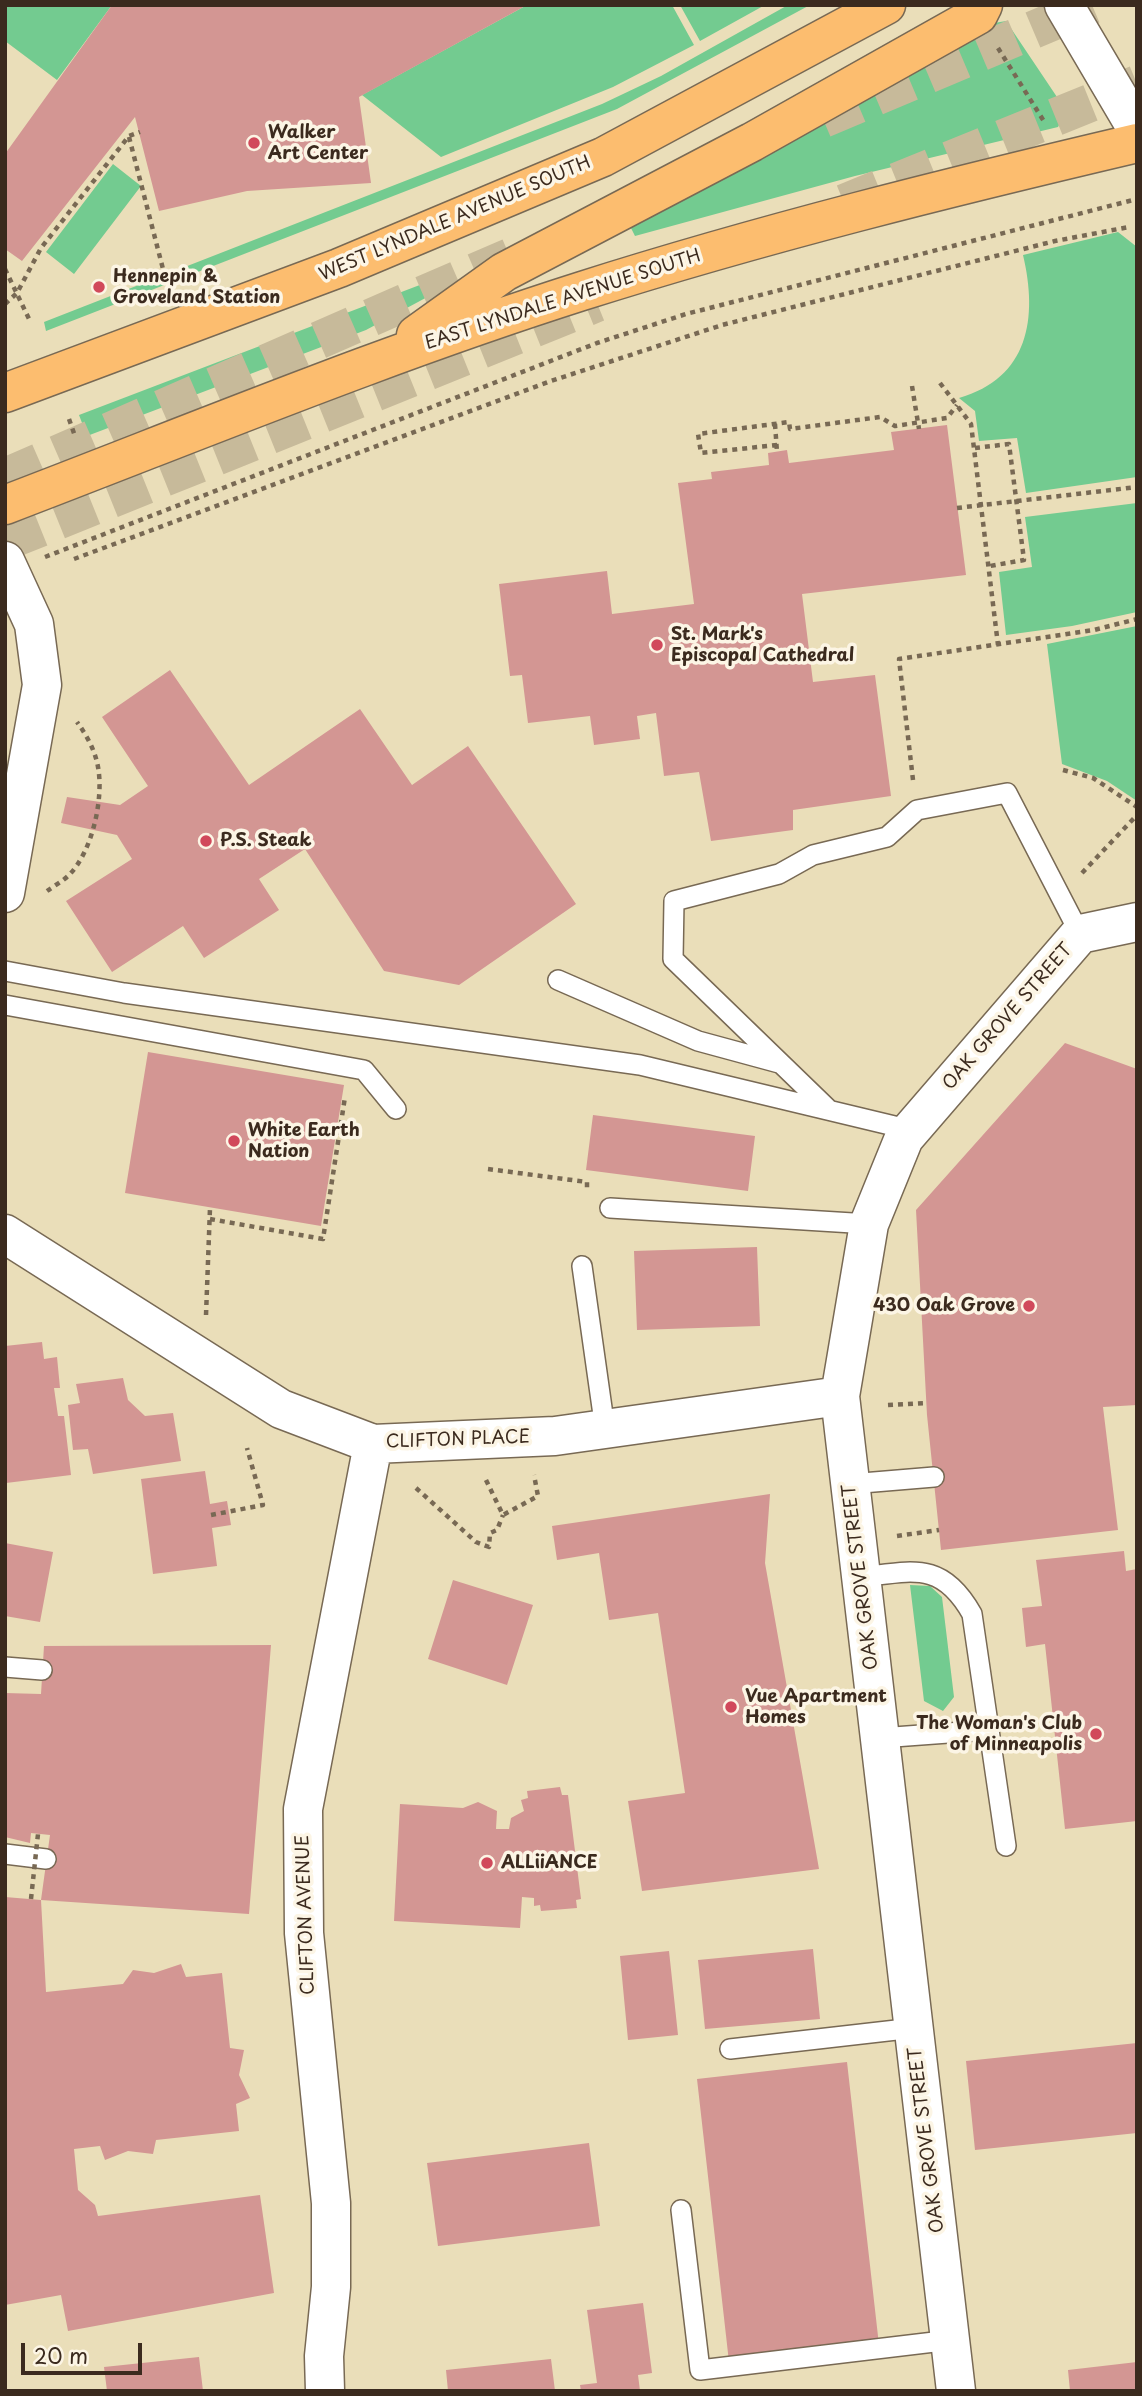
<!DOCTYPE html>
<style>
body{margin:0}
#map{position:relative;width:1142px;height:2396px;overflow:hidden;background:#eadeb9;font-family:"Playpen Sans",sans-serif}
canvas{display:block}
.frame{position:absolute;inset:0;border:7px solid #3b2a1e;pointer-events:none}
.scale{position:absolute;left:21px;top:2343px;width:121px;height:32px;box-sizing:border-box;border:4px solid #3b2a1e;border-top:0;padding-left:9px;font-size:21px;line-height:24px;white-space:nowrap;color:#3b2a1e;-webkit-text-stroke:5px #fcf5e5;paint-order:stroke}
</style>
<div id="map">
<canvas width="1142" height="2396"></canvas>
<div class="frame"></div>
<div class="scale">20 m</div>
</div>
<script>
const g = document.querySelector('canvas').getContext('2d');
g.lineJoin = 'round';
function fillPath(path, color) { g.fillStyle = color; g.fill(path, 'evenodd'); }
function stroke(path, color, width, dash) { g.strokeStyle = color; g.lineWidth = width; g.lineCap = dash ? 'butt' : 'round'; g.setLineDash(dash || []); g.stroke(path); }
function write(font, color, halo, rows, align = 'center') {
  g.font = font + ' "Playpen Sans",sans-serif'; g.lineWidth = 7; g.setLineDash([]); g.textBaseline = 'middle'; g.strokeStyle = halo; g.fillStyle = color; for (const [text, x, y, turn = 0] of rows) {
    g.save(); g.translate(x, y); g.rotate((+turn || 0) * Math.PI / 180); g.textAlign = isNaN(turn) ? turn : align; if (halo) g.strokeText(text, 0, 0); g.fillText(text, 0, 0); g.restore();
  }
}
const green = new Path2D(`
 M5,5H112L57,80L5,41Z
 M527,5H672L694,45L613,87L441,157L362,95Z
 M680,5H765L700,41Z
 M788,5H810L617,109L46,331L44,322L602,104L661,76Z
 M1006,21L1059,100L1063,117L1058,127L855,176L635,236L629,224L994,23Z
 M113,164L141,186L74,274L46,252Z
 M1118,232L1137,247V477L1026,493L1017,438L979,441L975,411L959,398C1029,378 1038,318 1023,255Z
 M425,283L431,295L366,330L87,436L79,415Z
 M1137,503V612L1072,626L1006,635L999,572L1032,567L1025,517Z
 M1137,626V801L1107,781L1062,764L1047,644Z
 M910,1585L930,1586L942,1597L954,1697L943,1711L924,1701Z`);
const building = new Path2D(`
 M112,5H527L359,97L371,183L247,191L159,211L135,117L22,261L5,249V154Z
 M947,425L966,575L802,594L813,682L875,675L891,796L793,810V830L711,841L699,772L664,776L656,713L637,716L640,739L594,745L590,716L528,723L522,675L510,676L499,584L607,571L612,614L694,604L678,483L712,479L711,472L769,465L768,453L787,450L789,463L894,450L891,432Z
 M170,670L249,785L360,709L412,785L468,746L576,904L459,985L384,971L305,849L259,879L279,910L204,958L183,926L112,972L66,901L132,859L117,835L61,823L67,797L120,805L148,786L102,717Z
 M1065,1043L1137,1069V1405L1103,1407L1118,1530L941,1550L927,1415L916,1210Z
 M148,1052L344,1085L321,1226L125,1193Z
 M593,1115L755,1136L748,1191L586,1170Z
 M757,1247L760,1326L637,1330L634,1251Z
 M42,1342L44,1359L57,1357L60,1388H54L58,1416H64L71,1475L6,1483L5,1346Z
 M123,1378L128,1400L145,1416L173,1413L181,1461L93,1474L88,1449L73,1450L68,1405L80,1403L76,1384Z
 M205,1471L210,1504L227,1501L231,1525L212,1528L217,1566L153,1574L141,1479Z
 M770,1494L765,1563L819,1869L642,1891L628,1801L685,1793L658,1613L609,1620L599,1553L557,1560L552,1526Z
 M5,1543L53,1552L40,1622L5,1616Z
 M1124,1551L1126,1571L1137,1569V1821L1065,1829L1045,1644L1026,1647L1022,1608L1042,1606L1036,1560Z
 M453,1580L533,1605L507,1685L428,1659Z
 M271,1645L249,1914L41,1900L46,1992L123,1984L133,1970L154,1973L181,1964L186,1977L222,1973L230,2048L244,2050L239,2075L250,2098L236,2104L239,2131L156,2140L153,2154L128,2151L105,2160L100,2146L74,2149L78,2190L95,2205L98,2216L260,2195L274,2293L68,2331L61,2295L5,2305V1897L41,1900L50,1835L31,1833L30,1843L5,1837V1693L41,1694L44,1646Z
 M560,1787L562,1795H568L581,1899L576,1900L577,1908L541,1911L540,1905L534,1906V1898L522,1897L520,1928L394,1921L400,1804L463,1808L478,1802L497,1811L496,1829H509L511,1818L524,1811L521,1800L528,1798L527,1791Z
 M813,1949L820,2019L705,2029L698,1960Z
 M669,1951L678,2035L628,2040L620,1956Z
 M1137,2043V2133L975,2150L966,2061Z
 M847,2062L879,2345L729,2362L697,2079Z
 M589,2143L600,2226L438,2246L427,2163Z
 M643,2303L652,2373L638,2375L640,2391H581L580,2385L597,2383L587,2310Z
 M199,2357L203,2391H107L104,2367Z
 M551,2359L555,2391H448L446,2370Z
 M1137,2362V2391H1070L1068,2370Z`);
const motorwayTunnel = new Path2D(`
 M823,119L1092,5
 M844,203L1137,84
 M5,477L512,256
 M5,542L597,303`);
const path = new Path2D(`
 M998,48L1045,123
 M129,137L163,269
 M5,269L30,321
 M5,304L17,293L41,248L129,136L140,132
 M940,383L971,424L998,645
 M912,386L919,429
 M69,419L75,436
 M775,424L777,452
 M777,445L701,453L698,434L789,422L790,429L880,417L895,426L947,418L957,405
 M975,448L1009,444L1024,560L990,566
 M957,508L1137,487
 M45,557L597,343L686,314L1137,199
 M74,559L551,381L722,325L1055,241L1129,227
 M1063,770L1093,778L1137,807
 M913,780L899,659L1094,630L1137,619
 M1082,873L1137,815
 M47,891C54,886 63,881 69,875C92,852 104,799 98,767C95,750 87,736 77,722
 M488,1169L587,1182V1190
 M210,1219L323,1239L345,1097
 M206,1315L210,1208
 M888,1405L926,1403
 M486,1480L503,1515L538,1496L534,1475
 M416,1488L476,1542L489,1547L490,1533L497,1530L503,1515
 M211,1515L263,1505L247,1448
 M897,1536L939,1530`);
const service = new Path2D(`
 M5,971L124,993L640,1065L911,1130
 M558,980L698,1041L779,1063
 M5,1005L364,1070L396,1109
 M827,1108L673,959L674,901L779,874L813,855L887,837L917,810L1007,793L1080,934
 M610,1208L869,1224
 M582,1266L605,1429
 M850,1484L934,1477
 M861,1577C914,1571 942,1561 972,1614L1006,1846
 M5,1667L42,1670
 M880,1738L989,1730
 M5,1854L46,1859
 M730,2049L914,2028
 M681,2210L700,2370L951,2340`);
const minor = new Path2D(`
 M5,1234L281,1409L373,1444L555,1436L840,1396
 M325,2391L324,2356L331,2287V2203L304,1933L303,1809L373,1444
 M956,2391L840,1396L869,1224L904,1138L1080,934L1137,922`);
const tertiary = new Path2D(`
 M1064,5L1137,129
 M5,561L34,624L42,685L5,893`);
const primary = new Path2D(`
 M416,335L504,272L752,142L978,15L983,5
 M5,393L339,268L603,157L886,5
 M5,505C196,432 387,353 582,291C765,233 950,187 1137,143`);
const pathBridge = new Path2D(`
 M31,1899L38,1834`);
const markers = [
 [254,143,7,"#d1495b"],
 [99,287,7,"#d1495b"],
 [657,645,7,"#d1495b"],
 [206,841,7,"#d1495b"],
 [234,1141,7,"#d1495b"],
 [1029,1306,7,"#d1495b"],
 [731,1707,7,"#d1495b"],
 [1096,1734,7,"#d1495b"],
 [487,1863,7,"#d1495b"]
];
const poiNames = [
 ["Walker",268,133],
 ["Art Center",268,154],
 ["Hennepin &",113,277],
 ["Groveland Station",113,298],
 ["St. Mark's",671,635],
 ["Episcopal Cathedral",671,656],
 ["P.S. Steak",220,841],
 ["White Earth",248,1131],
 ["Nation",248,1152],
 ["430 Oak Grove",1015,1306,"right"],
 ["Vue Apartment",745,1697],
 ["Homes",745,1718],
 ["The Woman's Club",1082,1724,"right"],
 ["of Minneapolis",1082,1745,"right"],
 ["ALLiiANCE",501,1863]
];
const streetNames = [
 ["WEST LYNDALE AVENUE SOUTH",455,219,-23],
 ["EAST LYNDALE AVENUE SOUTH",563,300,-18],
 ["OAK GROVE STREET",1008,1017,-49],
 ["CLIFTON PLACE",458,1440,-2],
 ["OAK GROVE STREET",861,1577,-97],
 ["CLIFTON AVENUE",306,1915,-92],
 ["OAK GROVE STREET",927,2140,-97]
];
fillPath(green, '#73cb90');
fillPath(building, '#d39693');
stroke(motorwayTunnel, '#c7ba9a', 38, [38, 19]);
stroke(service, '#786954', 22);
stroke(minor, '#786954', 41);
stroke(tertiary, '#786954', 41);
stroke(primary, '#786954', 41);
stroke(path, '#786954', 4.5, [5, 5]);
stroke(service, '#fff', 19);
stroke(minor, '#fff', 38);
stroke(tertiary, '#fff', 38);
stroke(primary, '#fcbd6f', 38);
stroke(pathBridge, '#786954', 4.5, [5, 5]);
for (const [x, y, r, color] of markers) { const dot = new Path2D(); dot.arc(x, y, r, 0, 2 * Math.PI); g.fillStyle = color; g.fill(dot); stroke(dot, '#fcf5e5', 2.5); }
write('bold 18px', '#3b2a1e', '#fcf5e5', poiNames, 'left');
write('18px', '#3b2a1e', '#fcf5e5', streetNames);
</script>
